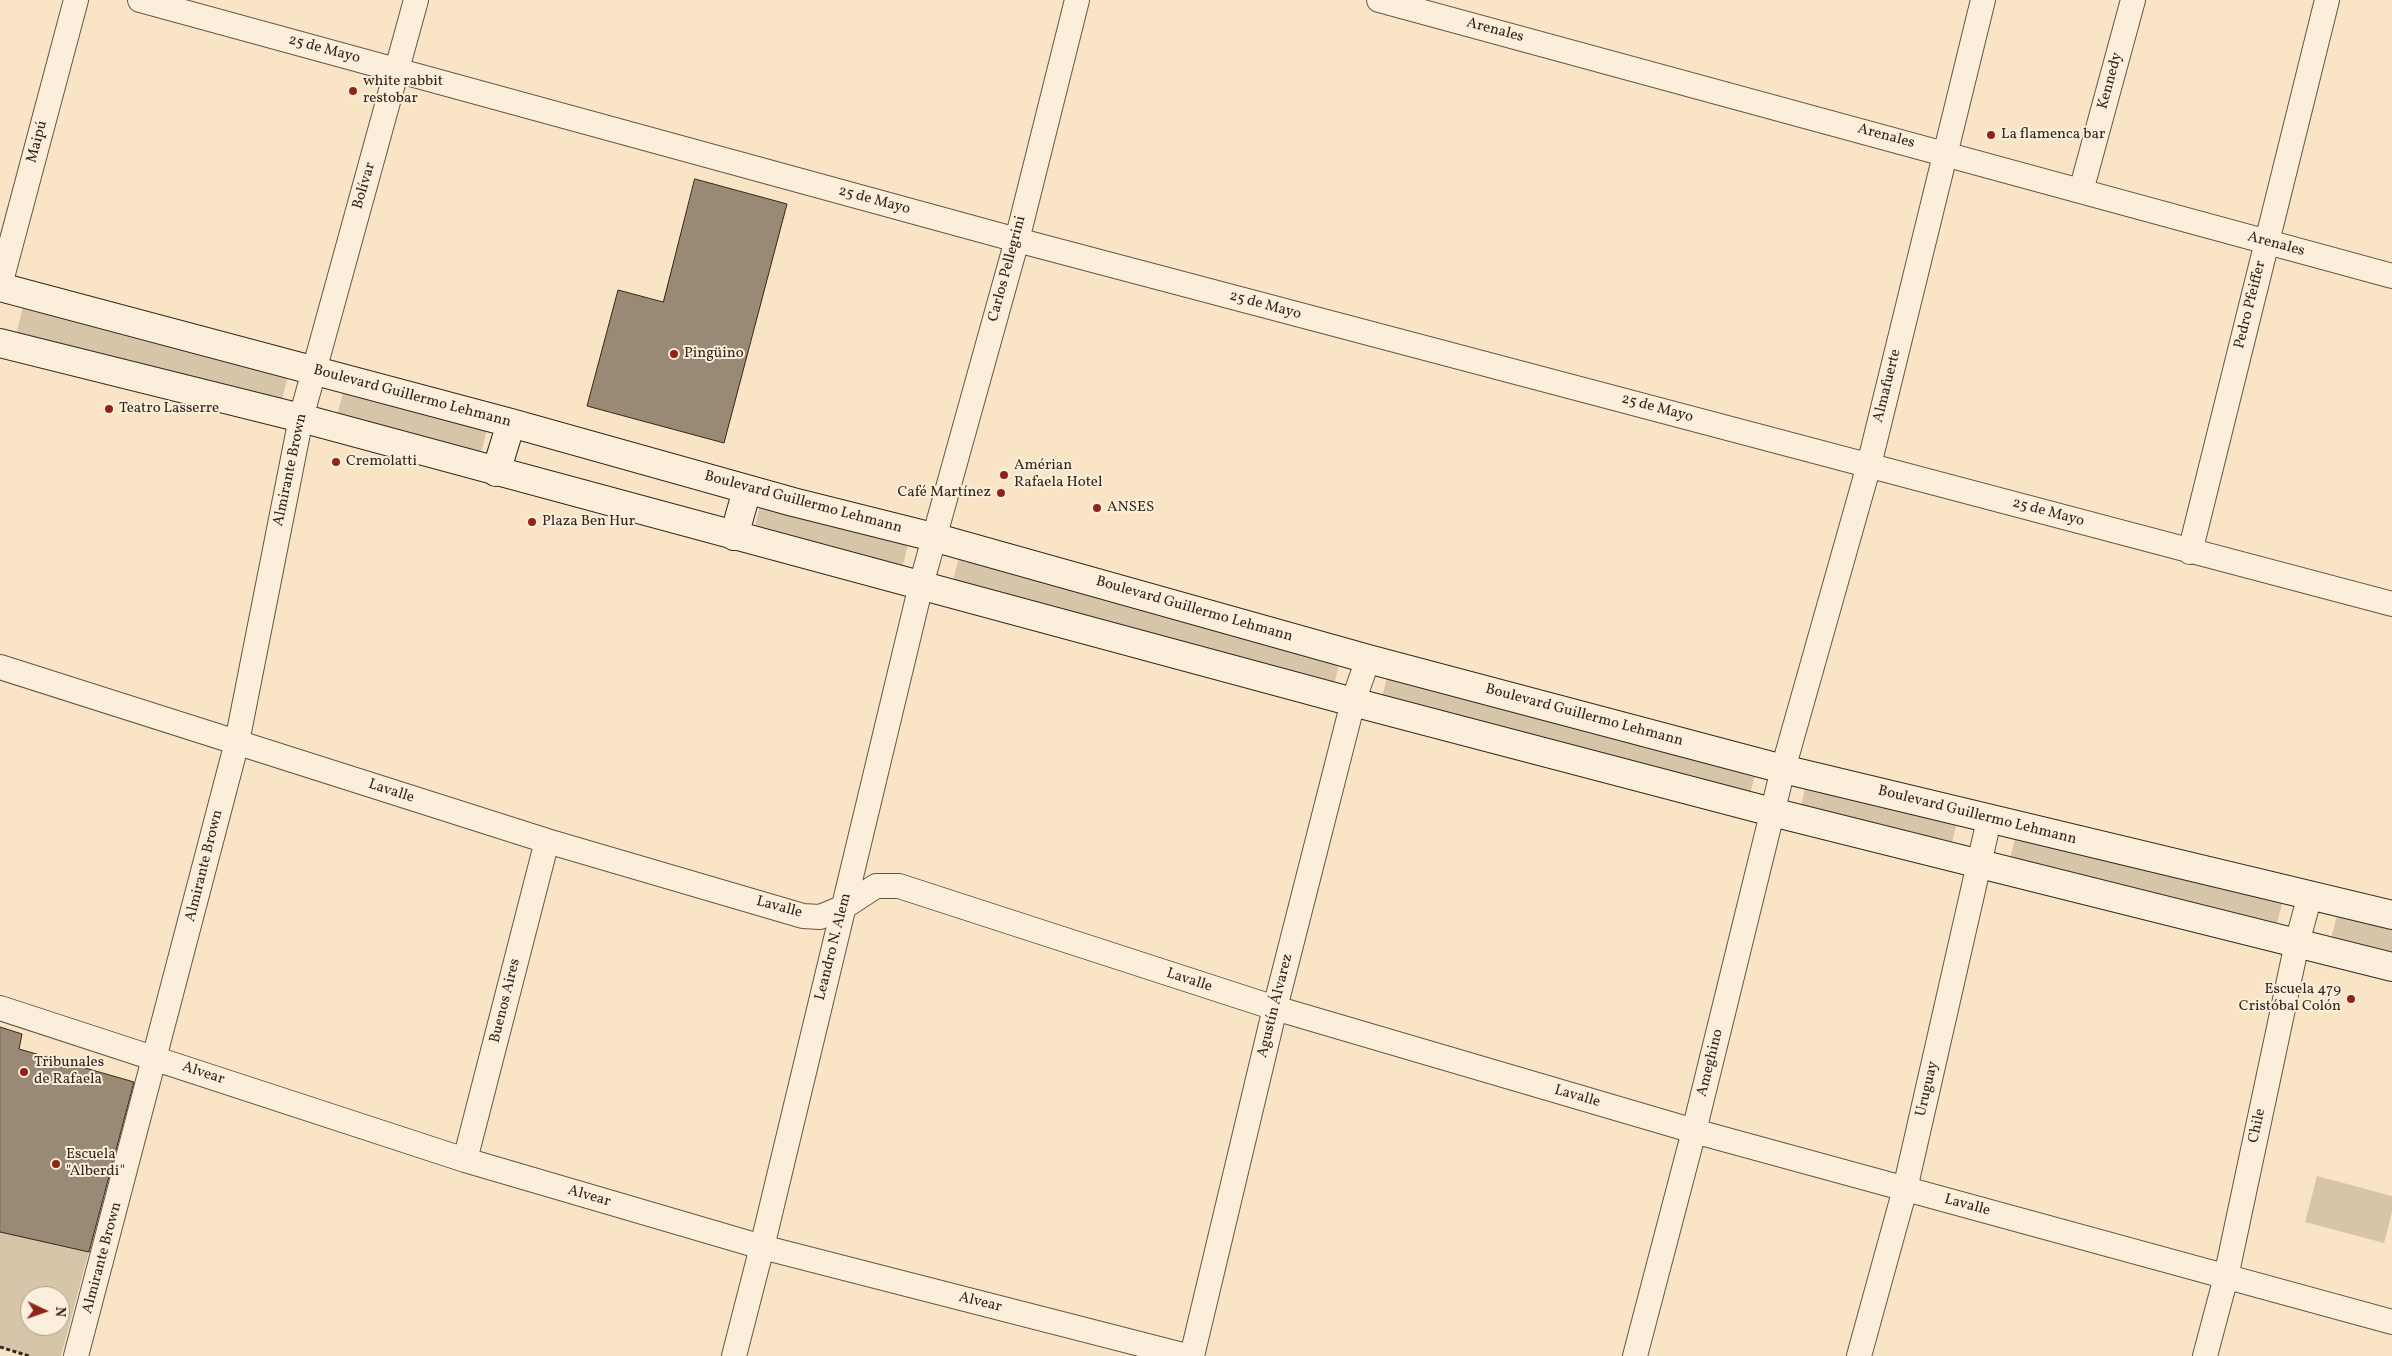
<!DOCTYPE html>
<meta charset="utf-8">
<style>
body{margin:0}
#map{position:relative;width:2392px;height:1356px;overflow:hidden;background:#f9e5c6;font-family:Vollkorn,serif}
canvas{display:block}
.north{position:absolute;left:20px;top:1286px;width:50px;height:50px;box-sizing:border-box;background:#fbeeda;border:1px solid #ab9e8e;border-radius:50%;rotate:93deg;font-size:14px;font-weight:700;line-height:20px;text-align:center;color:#33261c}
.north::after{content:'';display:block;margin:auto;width:18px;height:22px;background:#8f2418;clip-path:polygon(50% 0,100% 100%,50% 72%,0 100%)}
</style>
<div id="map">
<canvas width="2392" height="1356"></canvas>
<div class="north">N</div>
</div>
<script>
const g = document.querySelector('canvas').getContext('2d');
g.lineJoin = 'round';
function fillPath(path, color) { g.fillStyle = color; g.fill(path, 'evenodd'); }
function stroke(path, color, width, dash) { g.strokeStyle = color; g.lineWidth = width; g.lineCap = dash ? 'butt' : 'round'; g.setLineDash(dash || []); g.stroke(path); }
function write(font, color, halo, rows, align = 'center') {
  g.font = font + ' Vollkorn,serif'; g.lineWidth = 4; g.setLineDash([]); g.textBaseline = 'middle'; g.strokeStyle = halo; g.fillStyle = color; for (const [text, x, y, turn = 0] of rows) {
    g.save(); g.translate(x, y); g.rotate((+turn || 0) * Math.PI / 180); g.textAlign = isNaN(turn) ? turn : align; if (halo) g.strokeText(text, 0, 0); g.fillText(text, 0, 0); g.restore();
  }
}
const green = new Path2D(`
 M23,307L288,377L281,403L16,334Z
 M343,393L487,430L480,457L336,419Z
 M760,504L908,545L901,572L754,531Z
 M959,557L1340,661L1333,688L952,584Z
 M1388,674L1756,771L1749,798L1381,701Z
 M1807,782L1958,819L1951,846L1800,809Z
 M2016,835L2283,900L2276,927L2009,862Z
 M2338,912L2392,925V954L2331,939Z
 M2317,1176L2392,1196V1212L2384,1243L2305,1222Z
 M0,1232L89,1252L61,1356H29L0,1347ZM30,1296H60V1326H30Z`);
const building = new Path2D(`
 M695,179L787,204L724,443L587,406L618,290L663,302Z
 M0,1027L22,1034L19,1049L134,1082L89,1252L0,1232Z`);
const path = new Path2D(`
 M0,1347L29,1356`);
const minor = new Path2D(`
 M140,0L1017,240L2392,604
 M1379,0L2392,276
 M2081,191L2133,0
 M0,285L76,0
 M2190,552L2327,0
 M0,667L547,841L803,916L820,917L844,907L876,886H899L1275,1008L1694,1131L2392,1322
 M0,1008L465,1160L762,1247L1187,1356
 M465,1160L547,841
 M76,1356L237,742L301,418L416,0
 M734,1356L762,1247L921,585L1017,240L1077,0
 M1192,1356L1275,1008L1353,702L1368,659
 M1635,1356L1694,1131L1783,769L1869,465L1983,0
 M1859,1356L1905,1189L1989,820
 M2205,1356L2226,1277L2297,943L2310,895`);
const secondary = new Path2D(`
 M0,287L511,423L793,502L933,537L1368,659L1783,769L2392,915
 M0,343L301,418L1353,702L1772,812L2392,967
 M496,472L511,423
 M734,536L747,490`);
const markers = [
 [353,91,5,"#8f2418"],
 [1991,135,5,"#8f2418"],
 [674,354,5,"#8f2418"],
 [109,409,5,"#8f2418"],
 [336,462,5,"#8f2418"],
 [1004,475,5,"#8f2418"],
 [1001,493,5,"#8f2418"],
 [1097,508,5,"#8f2418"],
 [532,522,5,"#8f2418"],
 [2351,999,5,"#8f2418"],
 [24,1072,5,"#8f2418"],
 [56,1164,5,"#8f2418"]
];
const streetNames = [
 ["Arenales",1495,31,15],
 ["25 de Mayo",324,50,15],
 ["Kennedy",2111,81,-75],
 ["Arenales",1886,137,15],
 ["Maipú",38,142,-75],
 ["Bolívar",365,186,-74],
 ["25 de Mayo",874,201,15],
 ["Arenales",2276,245,15],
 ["Carlos Pellegrini",1008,269,-75],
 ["Pedro Pfeiffer",2251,305,-76],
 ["25 de Mayo",1265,306,15],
 ["Almafuerte",1888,386,-76],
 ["Boulevard Guillermo Lehmann",412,397,15],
 ["25 de Mayo",1657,409,15],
 ["Almirante Brown",291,470,-78],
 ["Boulevard Guillermo Lehmann",803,503,15],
 ["25 de Mayo",2048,513,15],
 ["Boulevard Guillermo Lehmann",1194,610,16],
 ["Boulevard Guillermo Lehmann",1584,716,15],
 ["Lavalle",391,792,18],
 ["Boulevard Guillermo Lehmann",1977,816,14],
 ["Almirante Brown",205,866,-76],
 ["Lavalle",779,908,15],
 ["Leandro N. Alem",834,947,-76],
 ["Lavalle",1189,981,18],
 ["Buenos Aires",506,1001,-76],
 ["Agustín Álvarez",1276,1006,-76],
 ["Ameghino",1711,1063,-76],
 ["Alvear",203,1074,18],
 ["Uruguay",1928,1089,-77],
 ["Lavalle",1577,1097,16],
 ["Chile",2258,1126,-78],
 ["Alvear",589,1197,16],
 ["Lavalle",1967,1206,15],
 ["Almirante Brown",103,1258,-75],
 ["Alvear",980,1303,14]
];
const poiNames = [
 ["white rabbit",363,82],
 ["restobar",363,99],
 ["La flamenca bar",2001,135],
 ["Pingüino",684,354],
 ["Teatro Lasserre",119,409],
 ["Cremolatti",346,462],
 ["Amérian",1014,466],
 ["Rafaela Hotel",1014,483],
 ["Café Martínez",991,493,"right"],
 ["ANSES",1107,508],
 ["Plaza Ben Hur",542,522],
 ["Escuela 479",2341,990,"right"],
 ["Cristóbal Colón",2341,1007,"right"],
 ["Tribunales",34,1063],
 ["de Rafaela",34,1080],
 ["Escuela",66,1155],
 ["\"Alberdi\"",66,1172]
];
fillPath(green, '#d7c5a9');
fillPath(building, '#9a8974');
stroke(building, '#33261c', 1);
stroke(minor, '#645646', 26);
stroke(secondary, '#33261c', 30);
stroke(path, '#33261c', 3, [4, 2.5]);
stroke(minor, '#fbeeda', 24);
stroke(secondary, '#fbeeda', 28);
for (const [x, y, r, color] of markers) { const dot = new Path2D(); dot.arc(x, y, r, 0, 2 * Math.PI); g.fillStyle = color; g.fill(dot); stroke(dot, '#fbeeda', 2); }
write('15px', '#33261c', '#fbeeda', streetNames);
write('15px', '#33261c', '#fbeeda', poiNames, 'left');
</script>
